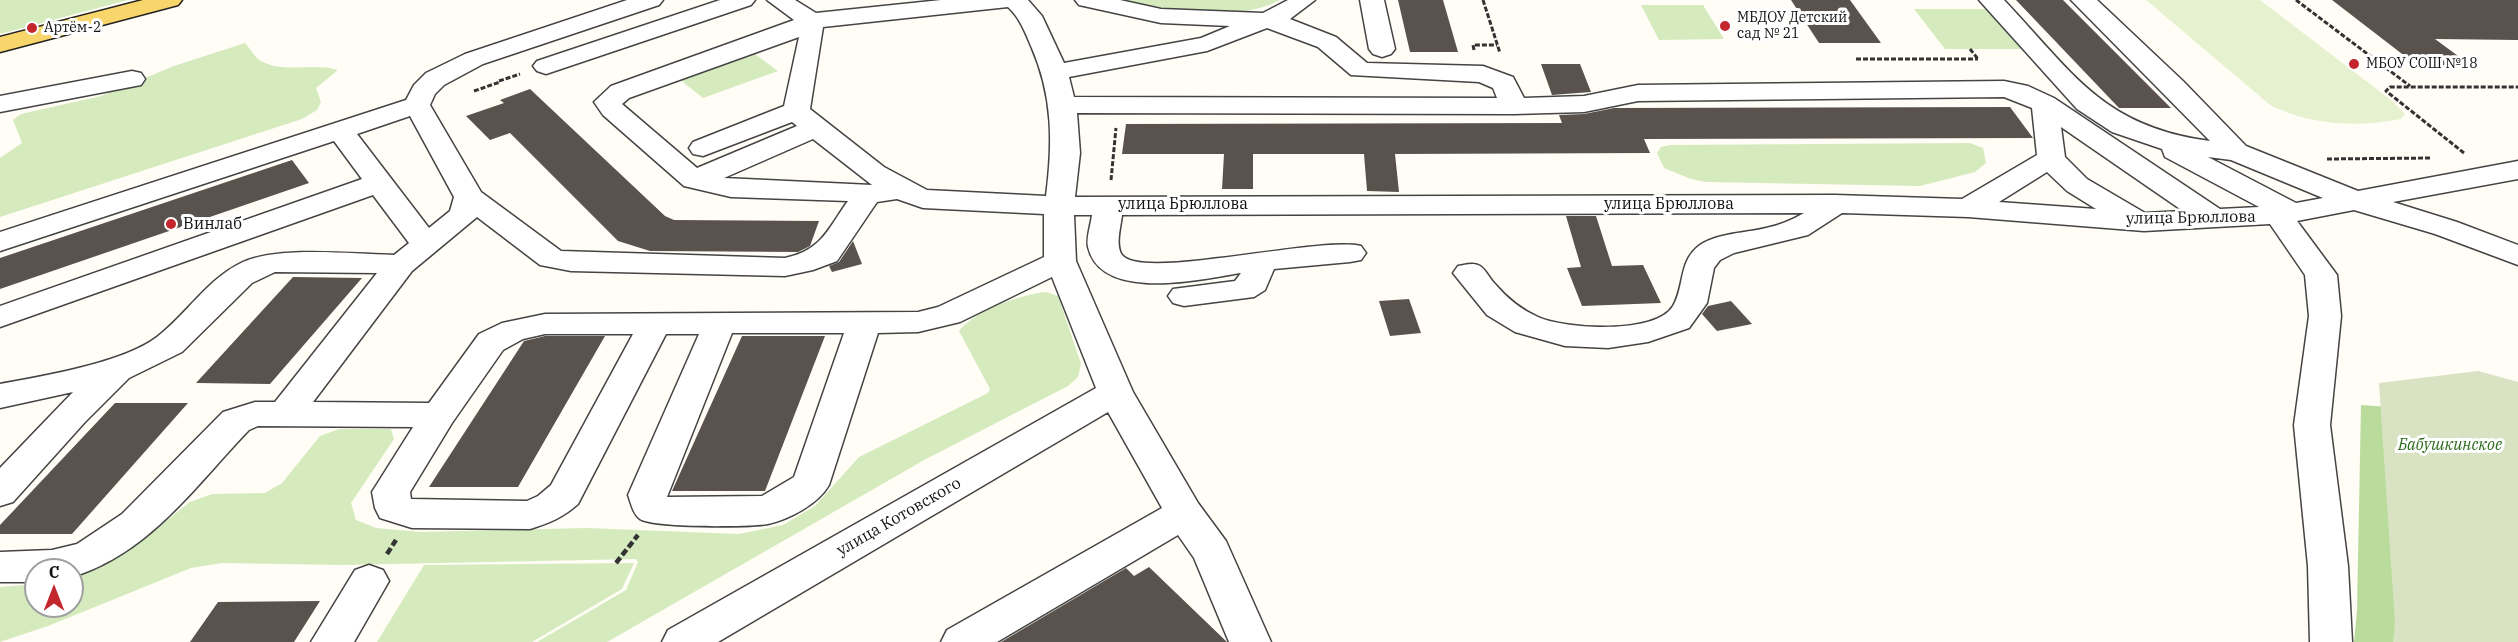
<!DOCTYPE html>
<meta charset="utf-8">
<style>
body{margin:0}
#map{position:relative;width:2518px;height:642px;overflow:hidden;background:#fffdf5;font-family:"IBM Plex Serif",serif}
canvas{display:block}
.north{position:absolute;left:24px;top:558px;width:60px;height:60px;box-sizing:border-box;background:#fff;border:2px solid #a0a0a0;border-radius:50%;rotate:0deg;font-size:16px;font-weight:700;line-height:24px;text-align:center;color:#111}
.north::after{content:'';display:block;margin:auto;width:21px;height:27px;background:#c4262e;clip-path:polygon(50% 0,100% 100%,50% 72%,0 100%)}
</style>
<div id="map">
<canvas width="2518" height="642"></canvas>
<div class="north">С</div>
</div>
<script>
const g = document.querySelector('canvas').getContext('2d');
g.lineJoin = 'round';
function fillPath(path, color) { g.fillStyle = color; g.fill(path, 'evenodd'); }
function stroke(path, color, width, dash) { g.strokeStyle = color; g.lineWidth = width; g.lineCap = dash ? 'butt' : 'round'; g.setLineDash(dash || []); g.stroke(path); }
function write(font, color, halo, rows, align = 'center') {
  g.font = font + ' "IBM Plex Serif",serif'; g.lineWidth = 6; g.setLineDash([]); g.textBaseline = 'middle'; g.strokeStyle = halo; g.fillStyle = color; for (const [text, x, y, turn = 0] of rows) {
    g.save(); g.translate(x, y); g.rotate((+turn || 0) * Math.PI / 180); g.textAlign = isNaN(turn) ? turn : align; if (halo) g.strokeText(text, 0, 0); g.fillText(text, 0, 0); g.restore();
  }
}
const green = new Path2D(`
 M0,0H128L0,34Z
 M1122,0H1280C1237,23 1167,10 1122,0Z
 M1641,5H1703L1724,39L1659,40Z
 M1914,9H1986L2021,49H1945Z
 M245,43C250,48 255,58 261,61C284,74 313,62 338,70L316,88L321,102L317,110L302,119L0,217V158L22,143L13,120L21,114L101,96L174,66Z
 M752,52L778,71L703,98L678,78Z
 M1970,143L1983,148L1986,163L1975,172L1920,186L1706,182L1691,179L1664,168L1657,153L1661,147L1670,145Z
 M1046,292L1058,296L1081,364L1078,377L1068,386L926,459L607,642H537L626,590L638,562L636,559L342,565L222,563L191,568L48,626L0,642V587L36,584V606H72V578L122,556L190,502L212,494L265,493L282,483L320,436L339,429H391L394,439L351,503L356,520L376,528L421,532L586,528L739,534L783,525L815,506L859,457L988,393L990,389L959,331C974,311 1021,294 1046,292Z
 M634,563L622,589L532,642H377L424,565Z`);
const forest = new Path2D(`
 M2361,405L2446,411L2518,642H2354L2357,610Z`);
const cemetery = new Path2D(`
 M2478,371L2518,382V642H2393L2395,623L2379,383Z`);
const pitch = new Path2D(`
 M2146,0H2260L2391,100L2405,114L2401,119C2356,128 2310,125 2270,105Z`);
const building = new Path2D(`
 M1398,0H1443L1458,52H1410Z
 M1791,0H1850L1881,43H1819Z
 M2016,0H2063L2171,108H2119Z
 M2332,0H2518V40L2435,39L2473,67H2419Z
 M1541,64H1580L1591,92L1552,95Z
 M530,89L665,216L674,220L819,221L810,246L798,252L650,251L618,241L510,133L490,140L466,116L504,103L500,100Z
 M2010,107L2033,138L1644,139L1650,153L1395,154L1399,192L1367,191L1364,154H1253V189H1222L1224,154H1122L1126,124L1562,123L1559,115L1584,114L1614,108Z
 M292,160L309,183L0,289V258Z
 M1566,216H1596L1612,266L1643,265L1661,303L1582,306L1567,268L1581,267Z
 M853,241L862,264L832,272L829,266L839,262Z
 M293,277L362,278L270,384L196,383Z
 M1409,299L1421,333L1390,336L1379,301Z
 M1731,301L1752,324L1717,331L1702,314L1708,306Z
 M545,336H605L518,487H429L524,341Z
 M742,336H825L765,491H672Z
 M115,403H188L72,534H0V525Z
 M1149,567L1227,642H1001L1126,568L1134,576Z
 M320,601L294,642H190L218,602Z`);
const pathFar1 = new Path2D(`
 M1483,0L1500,53
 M2296,0L2410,86
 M1970,49L1978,59
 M1474,50L1473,45H1497
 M1856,59H1978
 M499,81L520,74
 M474,91L500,82
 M2464,153L2386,91L2390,87H2518
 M2327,159L2431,158
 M1111,180L1116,128`);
const path = new Path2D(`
 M387,554L396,540
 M616,563L638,535`);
const minor = new Path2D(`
 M627,0H663L659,5L483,64L444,85L435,94L430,105L481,192L561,251L785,258C822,250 827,230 848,201L731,197L684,186L603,115L594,102L611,86L794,20L767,0H795L816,13L941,0H1028L1042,16L1064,63L1201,38L1230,26L1161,23L1079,5L1075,0H1120L1161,9L1263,13L1288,0H1315L1290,19L1336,37L1367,63L1483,66L1513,77L1524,98L1584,96L1638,85L2004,81L2028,86L2054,98L2220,209L2259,207L2165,157L2162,149L2112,132L2077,109L1979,0H2004C2073,73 2103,127 2210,141L2071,0H2097L2183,81L2246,146L2358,191L2518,161V179L2393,202L2457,222L2518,245V265L2435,234L2354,210L2297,221L2337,275L2341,316L2330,425L2348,566L2352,642H2310L2308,566L2294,425L2309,316L2305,275L2270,224L2144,231L1968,217L1842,213L1808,235L1734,253L1720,260L1714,268L1707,303L1689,328L1648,342L1608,348L1565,346L1515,332L1487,315L1453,273L1458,266C1465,265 1473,262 1480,266C1486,270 1490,279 1495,284C1507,298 1520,309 1538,317C1564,329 1656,335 1673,306C1685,286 1678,261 1700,245C1718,233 1746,233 1766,228C1780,225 1792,220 1804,213L1122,215C1121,226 1115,245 1122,255C1142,281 1317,236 1361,246L1366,253L1361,260L1350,262L1274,269L1265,290L1254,297L1184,306L1173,303L1168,296L1173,289L1235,281L1241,273C1202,279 1101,303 1088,247C1086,238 1091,224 1092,215H1074L1076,261L1133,392L1198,503L1226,541L1271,642H1229L1194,558L1178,535L997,642H941L947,630L1162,508L1108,412L718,642H662L668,630L1096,388L1052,277L960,322L918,332L878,333L829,485C818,504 790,519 768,524C750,527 653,528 640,519C633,514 631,503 628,495L699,334H666L578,504C564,517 549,523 530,529L412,528L380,518L375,508L372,492L413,427L258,426L249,430C194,487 150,553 72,577V570H36V582H0V552L52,550L77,544L122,514L223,412L255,402H275L377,273L275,272L252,283L182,352L129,378L85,422L13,502L0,506V468L73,392L0,408V384C43,376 123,363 157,337C187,314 208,278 243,262C280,246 352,254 394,255L409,243L373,195L0,327V306L362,179L334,141L0,251V232L406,100L414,85L426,73L465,54ZM1008,7C1020,18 1025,32 1031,46C1053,96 1053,143 1046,196L927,190L884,167L810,109L823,27ZM1267,28L1318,47L1351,75L1479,82L1493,88L1497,98L1074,97L1069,77L1207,51ZM799,37L784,106L693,142L689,148L693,154L703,156L792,122L797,126L697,168L622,104L629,98ZM2004,97L2032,108L2037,155L1962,199L1835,195L1075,197L1080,153L1077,113L1514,114L1584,112L1638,101ZM410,116L454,197L450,211L429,228L357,134ZM2061,127L2183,211L2145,213L2087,179L2065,157ZM813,139L872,185L724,178ZM2208,157L2231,160L2323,198L2296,203ZM2047,172L2067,191L2096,209L1999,202ZM897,199L923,208L1044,214V257L938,307L918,312L545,314L502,323L479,334L429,403L313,402L412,271L477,217L540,265L571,271L785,276L813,270L837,261L877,202ZM732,333H844L794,477L762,496L667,497ZM545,334H633L551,485L538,496L527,501L411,499L410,492L452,423L503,350L523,339Z
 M720,0H755L751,5L555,71L546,74L537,71L533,66L537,61Z
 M1360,0H1384L1395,49L1391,54L1382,57L1373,54L1369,49Z
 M132,71L141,73L145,79L141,85L0,112V96Z
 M369,565L383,570L389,581L354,642H311L355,570Z`);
const major = new Path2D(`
 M143,0H182L178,5L0,52V37Z`);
const markers = [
 [1725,26,6,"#c4262e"],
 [32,28,6,"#c4262e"],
 [2354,64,6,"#c4262e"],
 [171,224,6,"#c4262e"]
];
const farPoinames = [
 ["МБДОУ Детский",1737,18],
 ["сад № 21",1737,34],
 ["Артём-2",44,28],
 ["МБОУ СОШ №18",2366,64]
];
const streetNames = [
 ["улица Брюллова",1183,204],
 ["улица Брюллова",1669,204],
 ["улица Брюллова",2191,218,-1],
 ["улица Котовского",899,517,-30]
];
const poiNames = [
 ["Винлаб",183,224]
];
const parkNames = [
 ["Бабушкинское",2450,445]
];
fillPath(green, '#d5ebbd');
fillPath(forest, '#b9dc9c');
fillPath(cemetery, '#d9e3c4');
fillPath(pitch, '#e6f2cf');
fillPath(building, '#5a524d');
stroke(minor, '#444', 3);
stroke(major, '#222', 3);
stroke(pathFar1, '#333', 3, [5, 2]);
stroke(path, '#333', 4.5, [7, 3]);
fillPath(minor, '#fff');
fillPath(major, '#f9d66b');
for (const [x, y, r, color] of markers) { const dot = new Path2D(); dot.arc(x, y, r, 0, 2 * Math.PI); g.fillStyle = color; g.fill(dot); stroke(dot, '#fff', 2); }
write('14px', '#111', '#fff', farPoinames, 'left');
write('16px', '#111', '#fff', streetNames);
write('16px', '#111', '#fff', poiNames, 'left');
write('italic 16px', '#2f6b1f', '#fff', parkNames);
</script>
